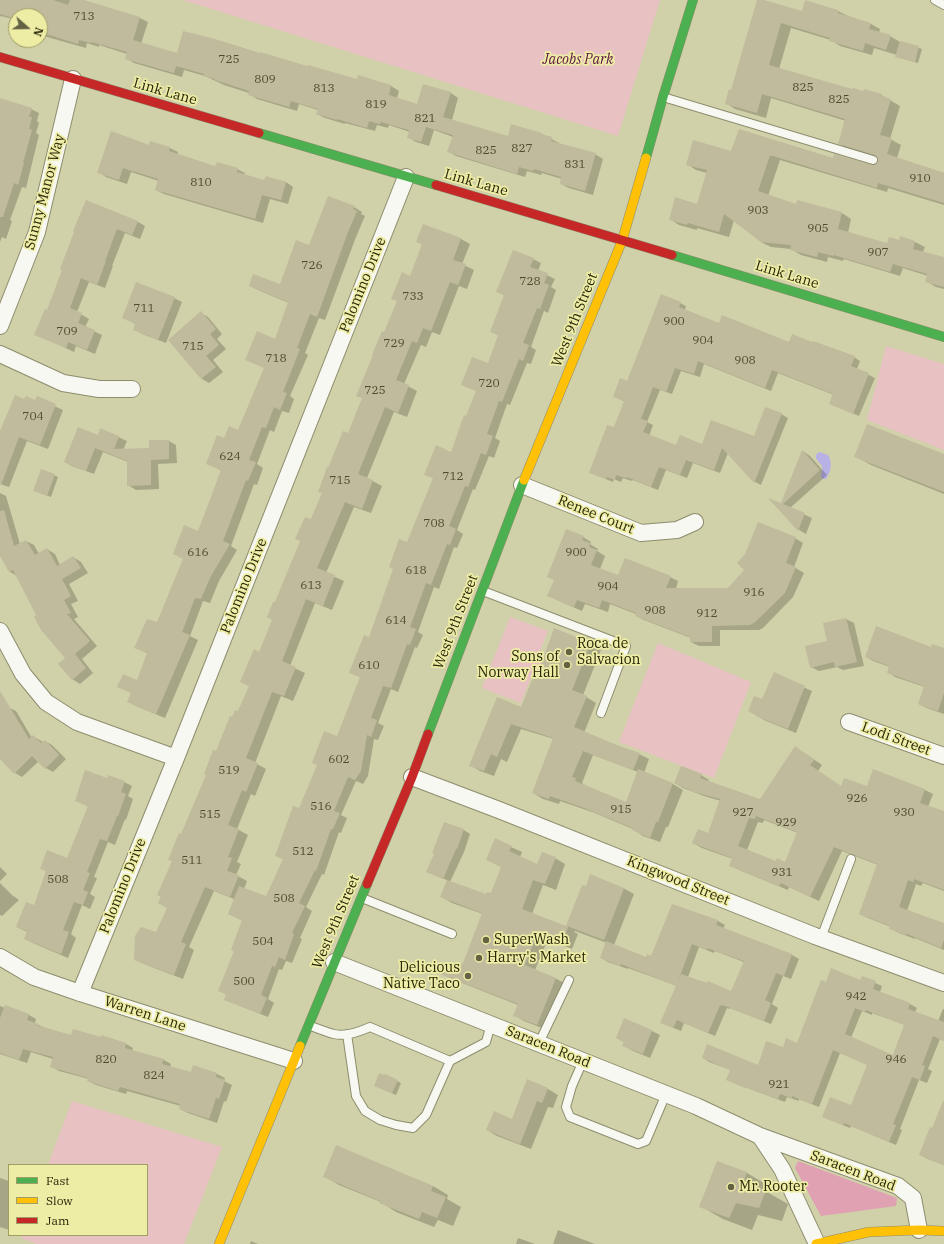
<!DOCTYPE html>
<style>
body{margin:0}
#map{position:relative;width:944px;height:1244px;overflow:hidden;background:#d0d0a9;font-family:"IBM Plex Serif",serif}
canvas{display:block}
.legend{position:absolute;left:8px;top:1164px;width:140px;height:72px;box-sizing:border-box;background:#eeeda5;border:1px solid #9f9e67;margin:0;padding:5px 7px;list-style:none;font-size:12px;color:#28270a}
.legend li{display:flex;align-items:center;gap:8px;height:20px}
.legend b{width:20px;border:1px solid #9f9e67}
.north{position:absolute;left:8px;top:8px;width:40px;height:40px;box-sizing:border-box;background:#eeeda5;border:1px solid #9f9e67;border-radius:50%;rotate:110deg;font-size:11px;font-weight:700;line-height:16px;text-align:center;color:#28270a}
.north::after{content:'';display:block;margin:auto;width:14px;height:18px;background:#636242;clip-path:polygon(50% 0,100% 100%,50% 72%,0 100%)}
</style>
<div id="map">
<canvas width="944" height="1244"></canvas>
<ul class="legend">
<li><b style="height:5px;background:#4caf50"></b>Fast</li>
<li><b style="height:5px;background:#ffc107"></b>Slow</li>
<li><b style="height:5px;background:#c62828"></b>Jam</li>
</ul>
<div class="north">N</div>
</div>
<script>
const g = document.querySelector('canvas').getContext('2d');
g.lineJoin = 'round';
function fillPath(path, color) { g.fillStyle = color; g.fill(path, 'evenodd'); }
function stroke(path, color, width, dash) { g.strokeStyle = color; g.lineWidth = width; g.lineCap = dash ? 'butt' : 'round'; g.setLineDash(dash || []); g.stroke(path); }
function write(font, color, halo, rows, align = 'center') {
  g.font = font + ' "IBM Plex Serif",serif'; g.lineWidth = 3.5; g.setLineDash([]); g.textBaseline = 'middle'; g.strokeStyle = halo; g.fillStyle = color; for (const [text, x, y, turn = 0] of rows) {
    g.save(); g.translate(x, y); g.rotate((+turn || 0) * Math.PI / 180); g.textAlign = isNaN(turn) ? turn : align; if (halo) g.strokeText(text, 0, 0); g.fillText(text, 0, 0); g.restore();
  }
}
const green = new Path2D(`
 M183,0H660L618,136Z
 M886,346L944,364V450L867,420Z
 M510,617L548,631L539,653L550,657L542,678L532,674L521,703L482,688Z
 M658,643L751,682L714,778L619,742Z
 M72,1101L222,1147L184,1244H37L21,1238L22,1235H147V1165H48Z`);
const forest = new Path2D(`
 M798,1161L897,1198L896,1206L821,1216L795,1168Z`);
const water = new Path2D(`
 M819,452L828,455C833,463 831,471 826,479H823L821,477C823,461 823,470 816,458V455Z`);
const shadow = new Path2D(`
 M0,0H80L140,18L148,22L141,44L178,54L260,55L358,81L359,77L391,86L399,91L397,98L418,105L451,93L458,98L452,120L508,138L512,125L542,134L559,143V144L595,154L603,159L593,195L569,188L561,184L562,179L542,173L541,175L527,171L525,177L456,156L449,152L453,137L434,130L429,146L416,142L408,137L410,132L389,125L388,128L377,125L375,131L345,123V124L325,118L317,114L318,110L299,104L297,111L257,99L249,94V93L224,85L205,76L184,70L182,77L134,63L126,58L127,54L99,45V47L87,43L86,48L40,35V16H16V20L1,16L0,17Z
 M758,0L803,12L806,1L838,11L848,16L871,24L880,29L879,33L890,36L900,42L922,49L918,63L900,58L896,56L897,55L874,48L872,55L840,46L831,40L791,28L779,69L853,90L881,95L900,106L890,139L901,145L897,158L944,173V205L888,188L887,192L780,160L768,196L796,205L798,201L842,213L851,219L848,233L888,244L900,241V237L915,242L925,247L923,252L944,258V289L936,287L926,281L928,276L903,268L900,276L844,259L843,261L828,257L827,262L801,255L791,249L771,247L761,242L734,220L729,237L697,228V230L679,225L670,219L698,205L707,173L696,170L687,164L732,153L834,159L875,166L879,162V158L848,149L839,143L846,121L771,98L766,118L735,109L726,103L731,91Z
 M0,100L31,109L39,113L37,121L39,123L36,133L39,135L26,188L22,187L10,220L12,221L6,239L2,237L0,242Z
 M151,142L170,148L178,152L177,155L216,167L237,169L245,173L244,175L265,181L266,177L286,182L293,187L288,204L270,199L263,223L164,194L156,190L159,181L131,172L127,184L106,177L98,172L150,146Z
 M86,201L138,222L145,226L140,239L125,233L112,266H113L105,288L89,282L77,312L89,319L85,327L102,335L95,354L76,346L74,352L36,334L48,311Z
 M354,207L362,212L361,214L365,216L356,237L325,320L319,318L305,353L308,355L290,396L294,399L289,413L282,411L274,432L270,430L257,464L263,468L257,485L254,484L231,546L237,550L219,581L210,603L203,601L190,636L198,640L165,718L136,706L128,702L131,693L119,687L137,681L148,654L136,647L158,624L199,533L222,471L207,463L225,439L239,431L265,368L247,360L275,340L289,303L258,290L250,286L281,285L310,246Z
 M424,225L461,239L470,244L462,264L474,270L467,289L459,286L440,335L432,332L426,347L421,345L404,384L417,391L407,417L394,412L367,478L382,486L371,513L354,507L326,573L344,581L332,610L315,603L290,666L305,673L293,701L281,696L255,763L266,769L255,796L251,794L237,829L248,835L237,862L241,864L236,875L247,881L244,889L266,897L284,860L276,855L338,738L361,678L351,672L370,638L434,479L426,474L452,453L467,418L477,391L462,384L488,364L499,336L491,331L505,296L498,292L533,259L541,263L538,271L555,279L551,287L556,290L548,313L544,311L531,347L536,350L531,364L527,363L510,405L507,404L495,438L500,441L494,458L489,456L475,490L473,489L457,530L463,534L457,548L454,547L439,589L434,587L418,632L423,635L417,648L415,647L398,692L391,689L378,723L384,726L378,740L374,739L368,776L363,784L356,781L341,815L347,818L341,833L339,832L324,875L322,874L306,907L312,911L300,938L302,939L292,963L286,961L282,970L279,969L268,999L274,1003L268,1017L233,1003L225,999L227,995L220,991L235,951L232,950L243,921L229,914L234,899L214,891L189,947L194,950L183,979L144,964L135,959L156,933L168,908L162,897L158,895L173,861L182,836L216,753L233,719L239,713L250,686L260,653L273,620L275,603L348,434L363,398L385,333L411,277L423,245L418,242Z
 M174,298L182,302L166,343L142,334L134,329L136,324L123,318Z
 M680,303L686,306L685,310L720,324L790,344L854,357L860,361L857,369L875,378L859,416L831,404L834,395L778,373L771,391L704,364L700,377L681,371L672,394L660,390L647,422L653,425L649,436L676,446L703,445L755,438L765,409L781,414L788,418L761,485L755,482L728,453L720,473L693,463L687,478L666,470L658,490L633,480L632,481L623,478L621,482L614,479L613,482L591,473L615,428L625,402L614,396L628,382Z
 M201,313L208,317L222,334L217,339L226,349L213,360L223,372L209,383L202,379L169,340Z
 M37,398L63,410L48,449L27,441L9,487L0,484V433L36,401Z
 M101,429L127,441L123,450L150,449L169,441L176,445L177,463L158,464L159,489L136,490L128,485V462L103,452L94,474L72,466L65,462L98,436Z
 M803,451L810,456L827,475L790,508L812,518L806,534L799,530L772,501L782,505Z
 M944,455V494L871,465L855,456Z
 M42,470L58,477L51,497L38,492Z
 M0,493L6,496L20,544L26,541L34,545L39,554L47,549L55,554L60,565L73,557L81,562L88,573L69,584L78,601L71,604L78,617L74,619L97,646L82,659L93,673L80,684L72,679L66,658L38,616L17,576L10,572L0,554Z
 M583,537L591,542L590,544L598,549L597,551L605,556L600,569L619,576L670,577L678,581L676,589L728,588L795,538L803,543L794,567L804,573L793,597L763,628L759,630H720V646H699L691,642V638L644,620L636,616V614L610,604L608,612L585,604L582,611L557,600L549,595Z
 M846,619L854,623L864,666L843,670L837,667L819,671L811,667L828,641Z
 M555,630L591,644L601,650L583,695L596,703L584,733L618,747L639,754L649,759L644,773L673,784L683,790L668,827H666L660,842L643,836L633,829L595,813L560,801L559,804L543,799L533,793L554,739L521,729L507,762L501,759L494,776L480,771L470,765L521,708L537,677ZM593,755L638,772L626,803L585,786V785L582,783Z
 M932,648L944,649V714L927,708L919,704L925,687L895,677L888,672L890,667L873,661L866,657Z
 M774,674L812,691L796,733L764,720L749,711L763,700Z
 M0,696L8,707L16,711L32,738L33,736L43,742L45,741L52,745L66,759L53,772L46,768L39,761L22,777L15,773L0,758Z
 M803,752L822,765L818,771L842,787L925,790L933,794L928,807L944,812V891L923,883L921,886L916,884L907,911L944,924V950L915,938V939L899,933L890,928L891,927L868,918L860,914L878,865L842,851L819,901L789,887L788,890L739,870L730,865L733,859L702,848L693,843L709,835L721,801L704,796L683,788L675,783L701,775L709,780L708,782L760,800ZM764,820L798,833L786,863L776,862L747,850L758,822L763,823Z
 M108,779L124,782L132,786L128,796L133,799L126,820L125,819L115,845L108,842L94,877L97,878L90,894L95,897L90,909L82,905L71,934L76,938L68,958L33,943L25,939L27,932L17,927L34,906L47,872L41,868L67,859L89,807L76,800Z
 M445,823L464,830L470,834L464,852L450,882L487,895H492L502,867L497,865L511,847L522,852L520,857L538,865L555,858L565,864L556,890L543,885L532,914L567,927L583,886L623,888L634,894L614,945L646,958L652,957L673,905L718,921L725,925L723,929L792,955L799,959L791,979L783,976L772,1004L778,1008L771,1024L730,1008L729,1009L727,1008L715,1036L684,1023L681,1031L669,1026L677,986L628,968V969L608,962L601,958L607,943L575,931L574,932L578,934L572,949L548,939L535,970L555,978L566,984L547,1030L524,1021L514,1015L518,1005L452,979L442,974L464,964L483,914L452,903L442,897L447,880L434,875L435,854ZM699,947L714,953L715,951L744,962L732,992L688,977Z
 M0,867L7,874L0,881Z
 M0,883L12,895L19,900L2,916L0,915Z
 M862,977L882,986L880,992L910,1004L917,1008L915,1012L938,1021L943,1009H944V1041L940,1039L928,1069L932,1071L927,1083L919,1080L900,1129L902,1130L896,1145L851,1126L850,1128L823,1117L851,1107L868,1065L840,1053L819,1107L799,1099V1101L787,1097L785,1102L734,1083L727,1079L731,1070L709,1062L703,1058L759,1066L783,1048L798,1044L826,983L861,981ZM862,1011L872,1015V1013L905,1025L893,1056L851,1038Z
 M0,1006L5,1008V1007L29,1015L36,1019L35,1023L45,1028L72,1036L126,1044L133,1048L132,1051L164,1060L171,1064L170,1067L191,1073L194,1066L217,1074L225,1078L224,1081L232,1085L226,1102L224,1101L217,1123L188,1113L180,1109L181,1106L127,1091L126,1094L96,1085L88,1081L89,1079L59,1071L51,1066L53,1059L31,1052L27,1063L0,1054Z
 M624,1020L652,1031L660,1035L650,1058L631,1050L623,1045L624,1042L617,1038Z
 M397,1081L401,1083L396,1095L375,1086Z
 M527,1081L548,1089L558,1095L553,1108L548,1107L531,1149L497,1136L487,1130L512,1120Z
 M944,1124V1165L928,1159L920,1155L933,1129Z
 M336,1147L433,1186L448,1195L447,1199L461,1207L453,1226L438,1220L434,1227L396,1212L381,1202L339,1185L324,1176Z
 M717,1162L747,1173L769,1186L767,1192L788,1204L782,1221L758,1215L752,1230L723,1219L700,1206Z
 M0,1178L9,1181V1230L0,1227Z
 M558,1230L595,1244H553Z
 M518,1238L535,1244H516Z
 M251,1241L258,1244H250Z`);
const building = new Path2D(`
 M0,0H53L68,5L70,0H84L140,17L133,40L177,53L183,31L215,39L260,53V52L307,66L308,65L357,79L358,75L391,85L389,95L417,104L423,84L451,92L443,117L508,136L511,124L542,133L541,134L552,137L551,141L596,153L585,191L560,184L561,177L534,169L533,171L519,167L517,174L447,152L453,135L426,127L421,142L407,138L409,130L381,122L380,124L369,121L367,128L337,119V120L316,114L318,109L291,101L289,107L248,95L249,91L215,80V79L203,76L204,74L176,66L174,73L125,59L127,52L91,42V43L79,40L78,44L40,32V16H16V19L0,14Z
 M757,0H764L802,11L805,0L838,10V13L871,23L869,29L891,35L886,50L865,43L863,51L829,41L830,38L781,23L769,65L852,89L853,88L863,91L864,89L882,94L881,96L891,99L880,135L892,138L887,154L944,173V203L878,183L877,188L770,155L758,191L796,204L797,200L842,212L838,229L887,243L889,237L899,240L900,236L915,241L913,249L944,257V287L925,282L927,274L893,264L890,272L834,255L833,256L818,252L817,257L790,250L791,245L761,242L724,214L719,232L688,223L687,225L669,220L675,197L697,204L707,170L686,165L693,140L731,151L739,129L833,158L834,154L872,165H875L878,162V158L875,155L838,144L845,119L762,94L757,113L725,104L729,89L731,90Z
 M900,41L919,46L915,62L895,57Z
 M0,98L32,108L29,117H32L29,129L32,130L23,163H24L18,185L14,183L3,217H0Z
 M111,131L149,145L150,141L170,147L169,151L215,166L217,162L238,168L237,172L264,180L266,176L286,182L281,200L262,195L255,219L155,190L158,179L123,168L119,180L97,173Z
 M328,196L355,206L353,209L357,211L348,232L317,317L310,314L297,348L300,349L283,392L287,393L280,410L274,407L266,428L262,427L249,460L256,462L248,481L246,480L223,541L230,544L211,576L201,599L195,598L182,632L190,635L156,714L127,702L131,693L117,687L123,674L137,680L147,653L134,648L147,619L157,622L183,559L173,554L184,525L198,531L221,470L206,464L217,435L224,438L229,426L238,430L264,368L245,360L257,331L275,339L288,302L249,286L253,274L280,284L296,240L309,245Z
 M86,200L138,221L132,235L117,229L105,261H106L97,285L81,278L70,308L82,313L78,323L95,330L87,350L68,342L66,348L34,335L45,309L47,310L62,270L60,269L74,232L73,231Z
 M423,224L461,238L453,260L466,264L458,285L450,282L431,331L423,328L417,343L412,341L396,380L409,385L398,413L385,407L358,474L373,480L362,509L345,502L317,568L335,575L323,606L306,599L282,661L296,667L284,696L272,692L246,758L258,763L246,792L242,790L228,825L239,829L228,857L232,858L227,871L239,875L230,897L205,887L181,942L186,944L174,975L134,960L135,936L141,927L156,932L167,908L158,903L161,896L157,895L172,861L168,860L179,833L181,834L206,775L204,774L213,750L216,751L230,716L232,717L235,710L238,711L249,686L240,682L254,649L259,652L272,620L267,617L273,602H275L300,541L295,539L305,517L311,519L322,493L318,492L327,467L328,468L343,431L348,433L362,398L356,396L373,355H372L382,331L384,332L397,301L391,299L402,272L410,276L422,244L416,242Z
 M513,250L534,258L530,267L548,273L544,283L549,285L540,309L537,308L523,343L529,345L523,361L519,359L502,402L499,401L487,434L493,436L486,455L481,453L468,487L465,486L449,526L456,529L450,545L447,544L431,585L426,583L410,627L416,629L410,645L407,644L391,688L383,686L371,718L377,720L371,737L367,735L361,771L355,780L348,777L334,811L340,813L333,829H331L316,871L315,870L299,903L305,906L292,933L294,934L285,960L279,957L275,967L272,966L261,995L267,998L260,1014L224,1000L226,994L218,991L234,951L231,950L242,920L228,914L239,886L266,896L283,859L275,856L293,806L299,808L317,765L312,763L324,731L337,736L360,677L349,673L364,635L369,637L393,569L389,567L399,539L407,542L433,478L424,475L436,445L451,452L464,415L466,416L476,391L461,385L472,357L488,363L498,335L490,332L504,295L496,292Z
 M136,282L175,297L158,340L133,330L135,324L122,318Z
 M661,294L681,302L679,307L719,323L722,315L789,342L792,334L812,342L813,341L855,356L851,366L869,373L853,414L829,404L833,394L772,370L765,388L698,361L694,374L675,368L666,392L653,387L641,419L648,421L643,432L676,445L680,435L702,444L711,420L754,436L765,407L782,413L754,483L722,448L714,470L686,460L680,475L659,467L651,487L627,477L626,478L616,475L615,480L607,477L606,479L589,473L607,425L614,427L624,401L613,397L620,378L627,381Z
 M201,311L216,329L210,334L219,345L206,356L216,367L201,379L168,340Z
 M15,395L24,399L26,396L35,400L37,396L56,404L40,445L19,437L1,485L0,484V431Z
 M867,424L944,454V492L854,457Z
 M78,427L98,435L100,428L119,436L114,449L149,448V440H169V459L151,460V485L127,486V461L95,448L86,471L64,462Z
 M802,450L820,470L783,504L805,513L798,531L768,498L781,503Z
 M41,469L55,474L47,496L33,491Z
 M4,510L14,546L26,540L35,555L47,548L57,566L73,556L81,568L62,579L71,596L64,600L71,613L67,614L90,641L75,654L86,668L72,680L58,664L65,658L41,630L34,617L36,615L13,570L9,572L0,556V511Z
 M758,522L796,537L786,563L796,567L785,593L754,623L750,625L712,626V642H690V637L635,616L636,613L602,600L599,608L577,600L574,607L547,596L554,580L547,577L566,529L584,536L582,540L590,543L589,547L597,550L591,565L618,575L625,558L671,576L666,588H728L744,570L737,563L745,554Z
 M846,618L857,662L835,667L834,662L810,668L805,646L827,641L823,623Z
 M876,626L931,647L932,644L944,648V693L938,711L918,704L924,686L887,673L889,666L865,657Z
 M554,628L591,643L572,690L587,696L574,727L619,746L640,753L633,770L583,751L572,777L576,778L575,781L626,802L638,769L673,783L658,822H656L650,838L632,830L633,828L584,808L550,796L549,799L532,793L553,738L511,724L497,757L491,754L484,771L469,766L497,697L521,707L534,675L537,676Z
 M774,672L805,686L788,729L756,716V715L748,711L754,696L762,699Z
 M0,691L29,739L33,735L41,743L45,740L59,755L45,769L32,756L14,774L0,759Z
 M795,746L814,760L810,765L841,786L844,778L867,786L873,769L925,789L920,803L944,811V890L914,879L913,882L908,880L899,907L944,923V940L941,948L907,934L906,935L889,929L890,926L859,914L877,864L834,847L810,897L781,883L779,886L729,866L732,858L692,843L698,829L708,833L720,799L694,792L674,783L681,766L702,774L700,778L760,799ZM756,816L797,832L785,862L777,858L776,861L738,846L749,818L755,819Z
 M85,770L107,778L108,775L125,781L121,792L126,794L118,816H117L107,841L100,839L87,872L90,873L83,890L88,892L83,905L74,902L63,930L69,932L61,954L24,939L27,931L16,927L26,902L34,905L46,871L40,869L47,850L67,858L88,806L75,801Z
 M444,822L464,829L457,849H456L443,879L426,872L434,854L432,853Z
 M495,838L512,846L509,851L537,864L542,852L556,857L545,884L533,880L522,909L566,926L582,885L586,886L590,874L624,888L604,940L567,926L568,927L562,944L537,934L525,965L556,978L537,1025L513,1016L518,1004L440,974L463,963L482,913L440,897L447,880L486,894L487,892L491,893L501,867L486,860Z
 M672,904L718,920L716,925L792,954L784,976L776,973L765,1000L771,1003L764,1021L723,1005L722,1006L720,1005L708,1033L677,1020L673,1028L660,1023L681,974L707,983L708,981L731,991L744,961L707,948V950L692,944L676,986L621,964L620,966L600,958L606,941L646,957L647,954L651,956Z
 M831,968L860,980L862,976L876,981L873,989L910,1003L908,1009L944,1022V1041L933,1036L922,1065L925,1066L920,1080L912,1077L893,1124L896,1125L889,1142L844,1123L843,1125L822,1117L830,1097L851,1105L867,1065L833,1050L812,1104L792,1096V1098L780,1094L778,1099L745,1087V1088L726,1080L730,1070L702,1058L707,1044L758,1065L766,1041L783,1047L786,1038L797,1043L821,980L826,982ZM855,1008L865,1012L866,1010L904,1025L893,1055L845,1034Z
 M5,1005L29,1014L27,1020L38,1024L37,1025L71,1035L73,1029L101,1037V1035L126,1043L125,1048L164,1059L162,1064L191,1072L193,1065L217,1073L216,1077L225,1080L219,1099L216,1098L209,1119L179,1109L180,1104L120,1087L118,1091L87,1081L88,1078L50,1067L53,1057L23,1049L19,1060L0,1053V1018Z
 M624,1018L652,1030L643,1054L622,1046L624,1042L616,1038Z
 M379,1073L384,1075L385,1074L398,1080L392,1093L374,1086Z
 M527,1079L548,1088L542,1103L537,1101L520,1144L486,1130L494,1111L512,1119Z
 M943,1101H944V1165L919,1155L930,1127L932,1128Z
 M336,1145L433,1186L431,1191L446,1197L437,1218L422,1212L419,1219L379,1203L380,1201L323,1177Z
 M717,1161L747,1172L743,1183L766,1190L759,1208L736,1203L729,1218L699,1207Z`);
const lane = new Path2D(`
 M935,0L944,5
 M663,97L873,160
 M483,591L626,646L601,713
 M362,898L452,934
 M821,938L851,859
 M310,1026C317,1028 326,1032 334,1034C346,1037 359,1032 370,1027L450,1061L486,1042L491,1024
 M347,1034L356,1096L365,1111L380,1120L396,1125L413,1128L426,1115L450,1061
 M539,1043L569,980
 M583,1061L572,1086L566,1107L570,1117L638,1144L646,1141L666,1094`);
const street = new Path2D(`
 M0,326L37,232L73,79
 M0,354L63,383L99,389H132
 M522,485L641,533L677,530L695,522
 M0,631L23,674L46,702L77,722L176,758
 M849,722L944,756
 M412,777L499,810L815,936L944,983
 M0,957L34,977L80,993L294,1061
 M334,962L696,1106L760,1136L782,1169L817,1244
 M80,993L176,758L406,177
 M760,1136L898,1186L913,1198L919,1230`);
const fast = new Path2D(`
 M259,133L436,185
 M646,158L663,97L693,0
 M672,255L944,337
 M428,734L524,480
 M300,1046L367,884`);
const slow = new Path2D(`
 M524,480L622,241L646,158
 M219,1244L300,1046
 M816,1244L869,1232L919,1230L944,1231`);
const jam = new Path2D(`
 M0,57L259,133
 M436,185L672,255
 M367,884L412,777L428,734`);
const markers = [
 [569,652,4,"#636242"],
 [567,665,4,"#636242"],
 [486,940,4,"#636242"],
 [479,958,4,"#636242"],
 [468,976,4,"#636242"],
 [731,1187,4,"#636242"]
];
const numberNames = [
 ["713",84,17],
 ["725",229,60],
 ["809",265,80],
 ["825",803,88],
 ["813",324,89],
 ["825",839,100],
 ["819",376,105],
 ["821",425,119],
 ["827",522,149],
 ["825",486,151],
 ["831",575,165],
 ["910",920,179],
 ["810",201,183],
 ["903",758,211],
 ["905",818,229],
 ["907",878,253],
 ["726",312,266],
 ["728",530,282],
 ["733",413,297],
 ["711",144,309],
 ["900",674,322],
 ["709",67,332],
 ["904",703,341],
 ["729",394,344],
 ["715",193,347],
 ["718",276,359],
 ["908",745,361],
 ["720",489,384],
 ["725",375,391],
 ["704",33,417],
 ["624",230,457],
 ["712",453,477],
 ["715",340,481],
 ["708",434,524],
 ["616",198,553],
 ["900",576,553],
 ["618",416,571],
 ["613",311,586],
 ["904",608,587],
 ["916",754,593],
 ["908",655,611],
 ["912",707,614],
 ["614",396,621],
 ["610",369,666],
 ["602",339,760],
 ["519",229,771],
 ["926",857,799],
 ["516",321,807],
 ["915",621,810],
 ["927",743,813],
 ["930",904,813],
 ["515",210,815],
 ["929",786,823],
 ["512",303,852],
 ["511",192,861],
 ["931",782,873],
 ["508",58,880],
 ["508",284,899],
 ["504",263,942],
 ["500",244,982],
 ["942",856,997],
 ["820",106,1060],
 ["946",896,1060],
 ["824",154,1076],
 ["921",779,1085]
];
const parkNames = [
 ["Jacobs Park",578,60]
];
const streetNames = [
 ["Link Lane",165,92,16],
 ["Link Lane",476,183,16],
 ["Sunny Manor Way",45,192,-75],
 ["Link Lane",787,275,17],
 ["Palomino Drive",363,285,-68],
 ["West 9th Street",575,320,-68],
 ["Renee Court",596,515,22],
 ["Palomino Drive",244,586,-68],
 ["West 9th Street",456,622,-69],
 ["Lodi Street",896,739,20],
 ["Kingwood Street",678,881,22],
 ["Palomino Drive",123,886,-68],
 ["West 9th Street",336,922,-67],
 ["Warren Lane",145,1014,18],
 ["Saracen Road",548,1047,22],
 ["Saracen Road",853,1171,21]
];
const poiNames = [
 ["Roca de",577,644],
 ["Salvacion",577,660],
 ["Sons of",559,657,"right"],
 ["Norway Hall",559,673,"right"],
 ["SuperWash",494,940],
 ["Harry's Market",487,958],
 ["Delicious",460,968,"right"],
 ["Native Taco",460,984,"right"],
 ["Mr. Rooter",739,1187]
];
fillPath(green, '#e8c1c3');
fillPath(forest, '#e0a1b3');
fillPath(water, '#b8b1e5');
fillPath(shadow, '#0003');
fillPath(building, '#c0bb9c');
stroke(lane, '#8d8d6e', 10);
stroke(street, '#8d8d6e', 18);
stroke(fast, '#8d8d6e', 10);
stroke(slow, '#8d8d6e', 10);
stroke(jam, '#8d8d6e', 10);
stroke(lane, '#f8f8f2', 8);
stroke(street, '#f8f8f2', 16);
stroke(fast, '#4caf50', 9);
stroke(slow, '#ffc107', 9);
stroke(jam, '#c62828', 9);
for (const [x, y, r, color] of markers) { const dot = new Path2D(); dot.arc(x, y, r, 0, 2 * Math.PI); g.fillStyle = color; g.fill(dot); stroke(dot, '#eeeda5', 1.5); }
write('12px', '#4e4c2e', null, numberNames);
write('italic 14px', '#5d1441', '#eeeda5', parkNames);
write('14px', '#28270a', '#eeeda5', streetNames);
write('14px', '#28270a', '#eeeda5', poiNames, 'left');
</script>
